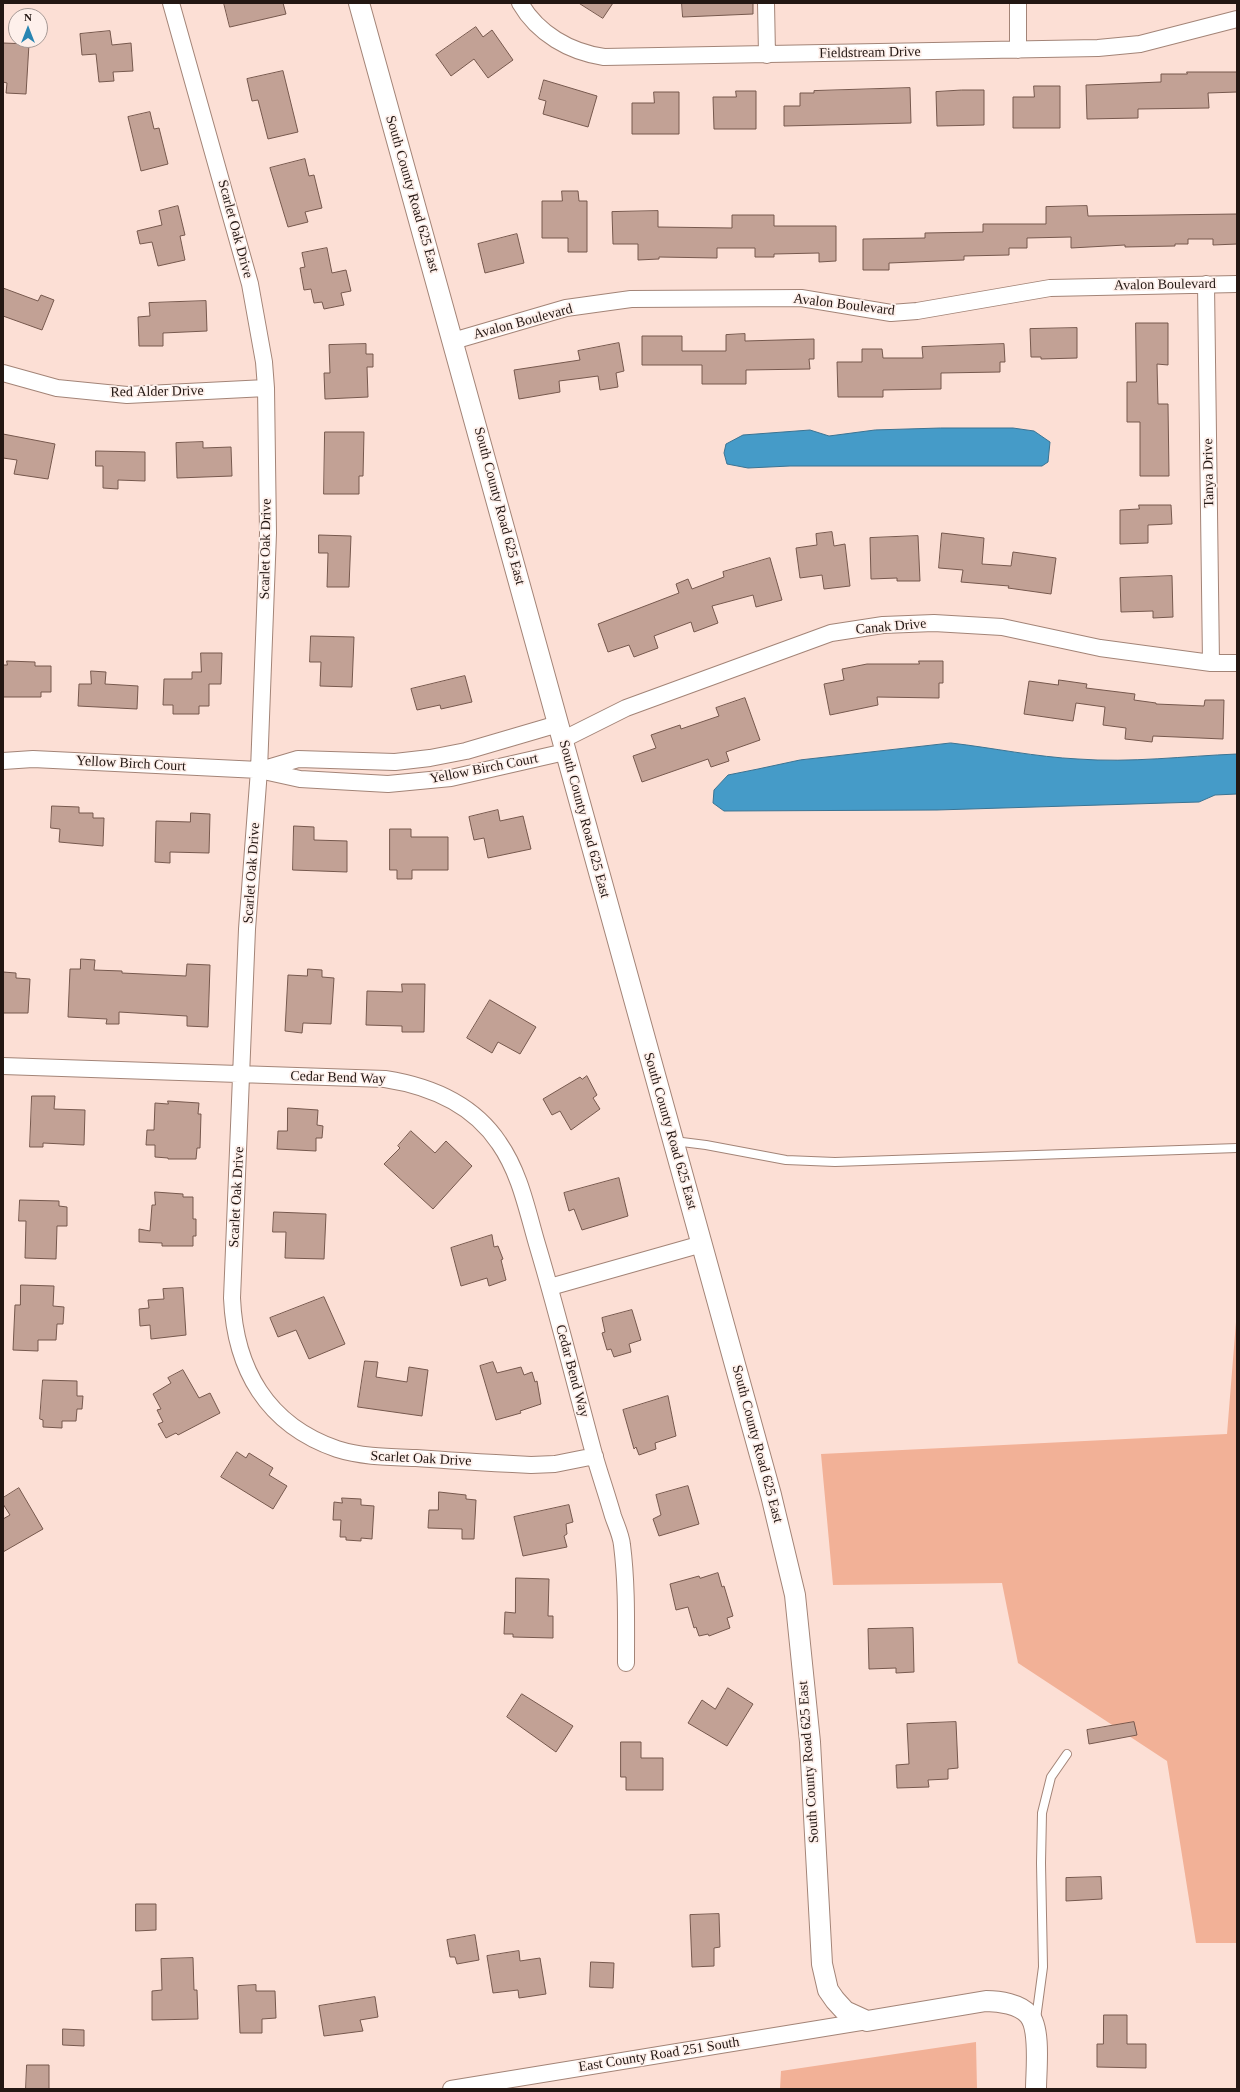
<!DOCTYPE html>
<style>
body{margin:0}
#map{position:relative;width:1240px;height:2092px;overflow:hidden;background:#fcdfd5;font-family:"Times New Roman",serif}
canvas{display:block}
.frame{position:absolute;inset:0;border:4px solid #231713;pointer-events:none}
.north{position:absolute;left:8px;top:8px;width:40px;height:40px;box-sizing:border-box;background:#fef0eb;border:1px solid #a69995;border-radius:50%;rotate:0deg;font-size:11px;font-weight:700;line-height:16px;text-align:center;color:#231713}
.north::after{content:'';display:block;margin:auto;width:14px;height:18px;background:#2985b2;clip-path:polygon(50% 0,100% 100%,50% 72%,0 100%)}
</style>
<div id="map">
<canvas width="1240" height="2092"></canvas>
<div class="frame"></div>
<div class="north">N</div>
</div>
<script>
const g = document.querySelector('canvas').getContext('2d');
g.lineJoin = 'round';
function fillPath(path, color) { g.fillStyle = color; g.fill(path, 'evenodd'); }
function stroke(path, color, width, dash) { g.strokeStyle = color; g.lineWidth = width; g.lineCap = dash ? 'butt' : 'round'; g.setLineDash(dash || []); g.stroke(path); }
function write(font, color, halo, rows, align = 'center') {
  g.font = font + ' "Times New Roman",serif'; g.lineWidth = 3.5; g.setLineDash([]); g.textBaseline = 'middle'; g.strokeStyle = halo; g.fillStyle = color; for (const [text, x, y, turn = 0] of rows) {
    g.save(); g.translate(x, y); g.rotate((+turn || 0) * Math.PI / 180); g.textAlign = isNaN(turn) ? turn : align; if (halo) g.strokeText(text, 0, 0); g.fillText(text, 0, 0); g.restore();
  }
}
const green = new Path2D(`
 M1236,1322L1237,1943H1196L1167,1761L1018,1663L1002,1583L833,1585L821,1454L1227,1434Z
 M976,2042L977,2089H780L781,2071Z`);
const water = new Path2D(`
 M941,428H1013L1034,431L1050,442L1048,462L1042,466H790L748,468L727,464L724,453L726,444L743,435L810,430L829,436L875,430Z
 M951,743C994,748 1036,757 1078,759C1131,763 1185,756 1237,754V794L1215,795L1199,802L937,810L724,811L713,803L714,790L728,775L758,769L800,760Z`);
const building = new Path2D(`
 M224,3H283L286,14L230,27Z
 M579,3H613L603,18Z
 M682,3H753V14L683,17Z
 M476,27L483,37L492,30L513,60L488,78L474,59L451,76L436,55Z
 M110,31L112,45L131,43L133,71L113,72L114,81L99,82L96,54L82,55L80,34Z
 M3,43L29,44L26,94L6,93L7,83L3,82Z
 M283,71L298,132L268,139L258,100L252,101L247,79Z
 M1187,72H1237V92L1208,93L1209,108L1138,109V118L1087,119L1086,85L1161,82V74H1187Z
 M544,80L597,96L588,127L543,114L546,101L539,99Z
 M1034,86H1060V128H1013V97H1034Z
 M910,88L911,123L784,126V106H800V93H814V91Z
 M962,90H984V125L937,126L936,92Z
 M736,91H756V129H714L713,97H736Z
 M654,92H679V134H632V103H654Z
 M150,112L154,129L159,128L168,164L141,171L128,117Z
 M305,159L309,176L314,175L322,208L305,212L308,222L288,227L270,168Z
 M562,191H578L579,201H587V252H568V238H542V201H562Z
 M178,206L185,235L180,236L185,260L158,266L152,242L140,244L137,231L162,225L159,211Z
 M1087,206L1088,216L1237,214V244L1213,245V239H1188V244H1175V246L1125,247V245L1071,248V237L1027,238V248H1009V255L964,256V260L889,263V270H863V239L925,238V233L983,232V224H1046V207Z
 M658,211V227L732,228V215H774V226H836V261L819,262V253L774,254V257H755V248H717V258L659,257V259L638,260V244H613L612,212Z
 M517,234L524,263L485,273L478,244Z
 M327,248L332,273L346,270L351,291L341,293L344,305L324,309L322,302L314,303L311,289L304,290L300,268L305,267L302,253Z
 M3,288L38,301L41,295L54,300L42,330L3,316Z
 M206,301L207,331L163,333V346H139L138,317L150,316L149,303Z
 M1136,323H1168V365L1157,364L1158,404H1168L1169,476H1140V422H1127V382H1136Z
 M1077,328V358L1041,359V357H1031L1030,329Z
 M745,334V341L814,339V359H809L810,369L746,370V384H702V365H642V336H682V351H726V335Z
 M619,343L624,371L616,373L618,387L600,390L598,376L583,378L559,381L560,392L519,399L514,370L580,360L578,351Z
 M366,344V354H373V367H367L368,397L325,399L324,373H330L329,345Z
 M1004,344L1005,362H1000V372L941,373V389L883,390V397H838L837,362H862V349H882L883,358H923L922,347Z
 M325,432H364L363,476H359V494H324Z
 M3,434L55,444L48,479L14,474L17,460L3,458Z
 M203,442V448L231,447L232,476L177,478L176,443Z
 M96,451L145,452V481L118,480V489L103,488V466H96Z
 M1139,505H1171L1172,524L1148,525V543L1120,544V510L1139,509Z
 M832,532L834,546L845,544L850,586L824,589L822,575L800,578L796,548L817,545L816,534Z
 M942,533L984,538L982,564L1011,566L1013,552L1056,558L1051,594L1008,588L1009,586L961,582L963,570L939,568Z
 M319,535L351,536L349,587H327L328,553H319Z
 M918,536L920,581H897V578L871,579L870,538Z
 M770,558L782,600L756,607L753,595L712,606L718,623L694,632L691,622L654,636L658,648L634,657L629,645L608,652L598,624L679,593L676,584L688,579L692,589L724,577L723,572Z
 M1172,576L1173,617L1153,618V611L1121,612L1120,578Z
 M311,636L354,637L352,687L320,686L321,662H310Z
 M201,653H222L221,684H209V706H199V714H173V705H163L164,679H192V672H201Z
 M7,661L35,662V666H51V692H41V697H3V665H7Z
 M919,661H943V683H939V698L877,697L878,705L830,715L824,684L844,680L842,669L867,664H919Z
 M91,671L106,672L105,684L138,686L137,709L78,706L79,684H91Z
 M465,676L472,702L441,709L440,705L417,710L411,689Z
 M1059,680L1087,684L1086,688L1135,694L1134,700L1156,703V704L1204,706L1205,700H1224L1223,739L1153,736L1152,742L1125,739L1126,728L1103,725L1105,707L1076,703L1073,721L1024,714L1029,681L1058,685Z
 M745,698L760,740L726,752L729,761L711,767L708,759L642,782L633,756L656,748L651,735L680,725L681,729L719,716L716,708Z
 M52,806L79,807V813H93V818H104L103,846L59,842L60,829L51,828Z
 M498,810L500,821L523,816L531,849L488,858L484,838L474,840L469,817Z
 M191,813L210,814L209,853L170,852V863L155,862L156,821L190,822Z
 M294,826L314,827V840L347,841V872L293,870Z
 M390,829H411V837H448V870H412V879H397V870H390Z
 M81,959L95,960L94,970L122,971V973L186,976L187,964L210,965L208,1027L187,1026V1016L119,1012V1024H106L107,1019L68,1017L70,969H80Z
 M308,969L322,970V977L334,978L331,1024L303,1023L302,1033L285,1031L288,975L307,976Z
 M3,972L16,973V978L30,979L28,1013H3Z
 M402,984H425L424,1032H402V1026L366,1025L367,991L402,992Z
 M490,1000L536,1027L520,1054L498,1042L492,1053L467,1038Z
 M587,1076L597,1095L593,1098L600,1109L571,1130L560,1111L552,1115L543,1099L580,1077L582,1079Z
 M32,1096H55L54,1109L85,1110L84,1145L43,1143V1147H30Z
 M168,1101L199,1103L198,1114H201L200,1148H197L196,1159H168V1158L155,1157V1145H146L147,1130H154L155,1103L168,1104Z
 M288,1108L318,1110L317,1125L323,1126L322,1138H316V1151L277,1149L278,1131H287Z
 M411,1131L435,1153L446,1141L472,1166L433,1209L384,1164L400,1148L398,1146Z
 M619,1178L628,1216L582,1230L574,1209L569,1211L564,1193Z
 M155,1192L183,1194V1197H193V1219H196V1236H193V1246H162V1243L139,1242V1229L150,1231L152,1205H155Z
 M20,1200L59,1201V1206L67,1207V1226H57L56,1259L25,1258L26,1221H19Z
 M274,1212L326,1214L324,1259L285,1258L286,1232H273Z
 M492,1235L494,1247L498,1246L503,1259L501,1260L506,1280L489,1286L487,1278L461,1286L451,1248Z
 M21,1285L54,1286L53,1306L64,1307L63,1324H57L56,1340H38V1351L13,1350L15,1305H20Z
 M183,1288L186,1335L151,1339L150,1325L140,1326L139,1309L149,1308L148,1300L164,1299L163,1289Z
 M324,1297L345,1344L309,1359L296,1330L278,1337L270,1318Z
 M632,1310L641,1340L629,1344L631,1352L614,1357L611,1349L607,1350L602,1333L605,1332L602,1318Z
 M365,1361L378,1362L376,1377L407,1382L409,1367L428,1370L422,1416L358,1407Z
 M493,1362L497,1373L521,1367L524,1375L532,1372L535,1382L537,1381L541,1404L520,1411L521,1413L496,1420L480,1366Z
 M183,1370L199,1398L210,1393L220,1413L178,1435L176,1433L166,1438L158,1424L163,1422L157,1410L161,1409L153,1394L171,1383L168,1378Z
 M43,1380L77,1381V1396H83L82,1409H77L76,1421H62V1428L43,1427V1420L40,1419Z
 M668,1396L676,1436L655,1443L656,1449L639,1455L636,1447L634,1449L623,1410Z
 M237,1452L246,1458L249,1453L273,1468L269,1475L287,1486L273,1509L221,1477Z
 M688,1486L699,1524L659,1536L653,1519L661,1515L656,1495Z
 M19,1488L43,1529L3,1552V1519L10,1515L3,1504V1498Z
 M439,1492L466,1495V1499L476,1500L474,1539H462V1529L428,1528L429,1510H438Z
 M342,1498L361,1499V1505L374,1506L372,1539L361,1538V1541L346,1540V1537H340L341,1520H333L334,1502L342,1503Z
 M569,1505L573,1522L566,1524L567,1534L564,1536L567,1547L523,1556L514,1517Z
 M718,1573L722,1587L724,1586L733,1616L727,1618L730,1628L709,1636L708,1634L699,1636L696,1627L694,1628L688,1607L676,1610L670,1584L699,1576L700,1578Z
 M516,1578L549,1579L548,1616H553V1638L513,1637V1634H504L505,1612L515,1613Z
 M913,1628L914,1672L896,1673V1668L869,1669L868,1629Z
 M728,1688L753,1704L727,1746L688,1723L702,1700L715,1709Z
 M522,1694L573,1726L556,1752L507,1717Z
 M956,1722L958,1768L948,1769V1779L928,1780L929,1787L897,1788L896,1765L909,1764L907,1724Z
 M1134,1722L1137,1735L1089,1744L1087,1730Z
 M621,1742H641V1758H663V1790H626V1777H621Z
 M1101,1877L1102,1899L1066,1901V1878Z
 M136,1904H156V1930L136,1931Z
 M719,1914L720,1947L714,1948V1966L692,1967L690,1915Z
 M475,1935L479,1960L457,1964L455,1957H450L447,1940Z
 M519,1951L520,1961L540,1958L546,1994L519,1998L518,1990L493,1993L487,1956Z
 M193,1958L194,1990H197L198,2019L152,2020V1991L162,1990L161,1959Z
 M591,1962L614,1963L613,1988L590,1987Z
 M256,1985V1991H275L276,2018L262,2019V2033H240L238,1986Z
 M375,1997L378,2017L360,2020L363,2031L324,2036L319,2006Z
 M1104,2015H1127V2044H1146V2068L1097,2067V2044H1103Z
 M63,2029L84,2030V2046L63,2045Z
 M27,2065H49V2089H26Z`);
const service = new Path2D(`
 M674,1141L706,1145L786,1160L835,1162L1237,1148
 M1036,2019L1043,1967L1041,1863L1042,1813L1051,1777L1067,1754`);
const minor = new Path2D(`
 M171,3L250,284L264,362L266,388L268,533L259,770L247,929L232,1298C235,1369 267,1425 337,1449C362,1457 390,1457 416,1458C454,1461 492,1463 531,1465L555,1464L595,1456
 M520,3C538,34 570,52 604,57L1098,48L1140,44L1237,19
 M766,3L767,55
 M1018,3V50
 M1206,284L1211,663
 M453,341L566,308L631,299L801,298L891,313L917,311L1050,288L1237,284
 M3,373L57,388L127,395L266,388
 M562,740L626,708L831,633L883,625L934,623L1002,627L1100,648L1211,663H1237
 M3,761L33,759L259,770L300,779L388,784L451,778L565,752
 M261,770L298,759L395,762L430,758L466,751L558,724
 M3,1066L385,1079C430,1086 473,1104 499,1143C520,1173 527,1210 537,1244C558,1314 575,1384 594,1454C600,1475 607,1495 613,1516C616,1525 621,1535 622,1545C627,1584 626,1624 626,1663
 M550,1287L702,1244
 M451,2089L867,2021`);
const tertiary = new Path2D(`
 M359,3L771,1495L795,1595L810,1742L822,1964L828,1990L835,2000L845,2011L867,2021L986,2001C999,2001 1020,2004 1029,2015C1041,2029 1036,2071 1036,2089`);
const streetNames = [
 ["Fieldstream Drive",870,53,-1],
 ["South County Road 625 East",412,194,74],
 ["Scarlet Oak Drive",235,229,75],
 ["Avalon Boulevard",1165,285,-1],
 ["Avalon Boulevard",844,305,7],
 ["Avalon Boulevard",523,322,-15],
 ["Red Alder Drive",157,392,-1],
 ["Tanya Drive",1209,473,-91],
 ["South County Road 625 East",499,506,75],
 ["Scarlet Oak Drive",266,549,-89],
 ["Canak Drive",891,627,-5],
 ["Yellow Birch Court",131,764,3],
 ["Yellow Birch Court",484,769,-11],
 ["South County Road 625 East",584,819,75],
 ["Scarlet Oak Drive",252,873,-86],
 ["Cedar Bend Way",338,1078,2],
 ["South County Road 625 East",670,1131,74],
 ["Scarlet Oak Drive",237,1197,-87],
 ["Cedar Bend Way",572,1371,75],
 ["South County Road 625 East",757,1444,75],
 ["Scarlet Oak Drive",421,1459,3],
 ["South County Road 625 East",809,1762,-94],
 ["East County Road 251 South",659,2055,-9]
];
fillPath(green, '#f2b197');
fillPath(water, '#459bc8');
stroke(water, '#3b7392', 1);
fillPath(building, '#c2a195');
stroke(building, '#76584d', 1);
stroke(service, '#a38477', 10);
stroke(minor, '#a38477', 18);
stroke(tertiary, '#a38477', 22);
stroke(service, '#fff', 8);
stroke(minor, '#fff', 16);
stroke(tertiary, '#fff', 20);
write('14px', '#231713', '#fef0eb', streetNames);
</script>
